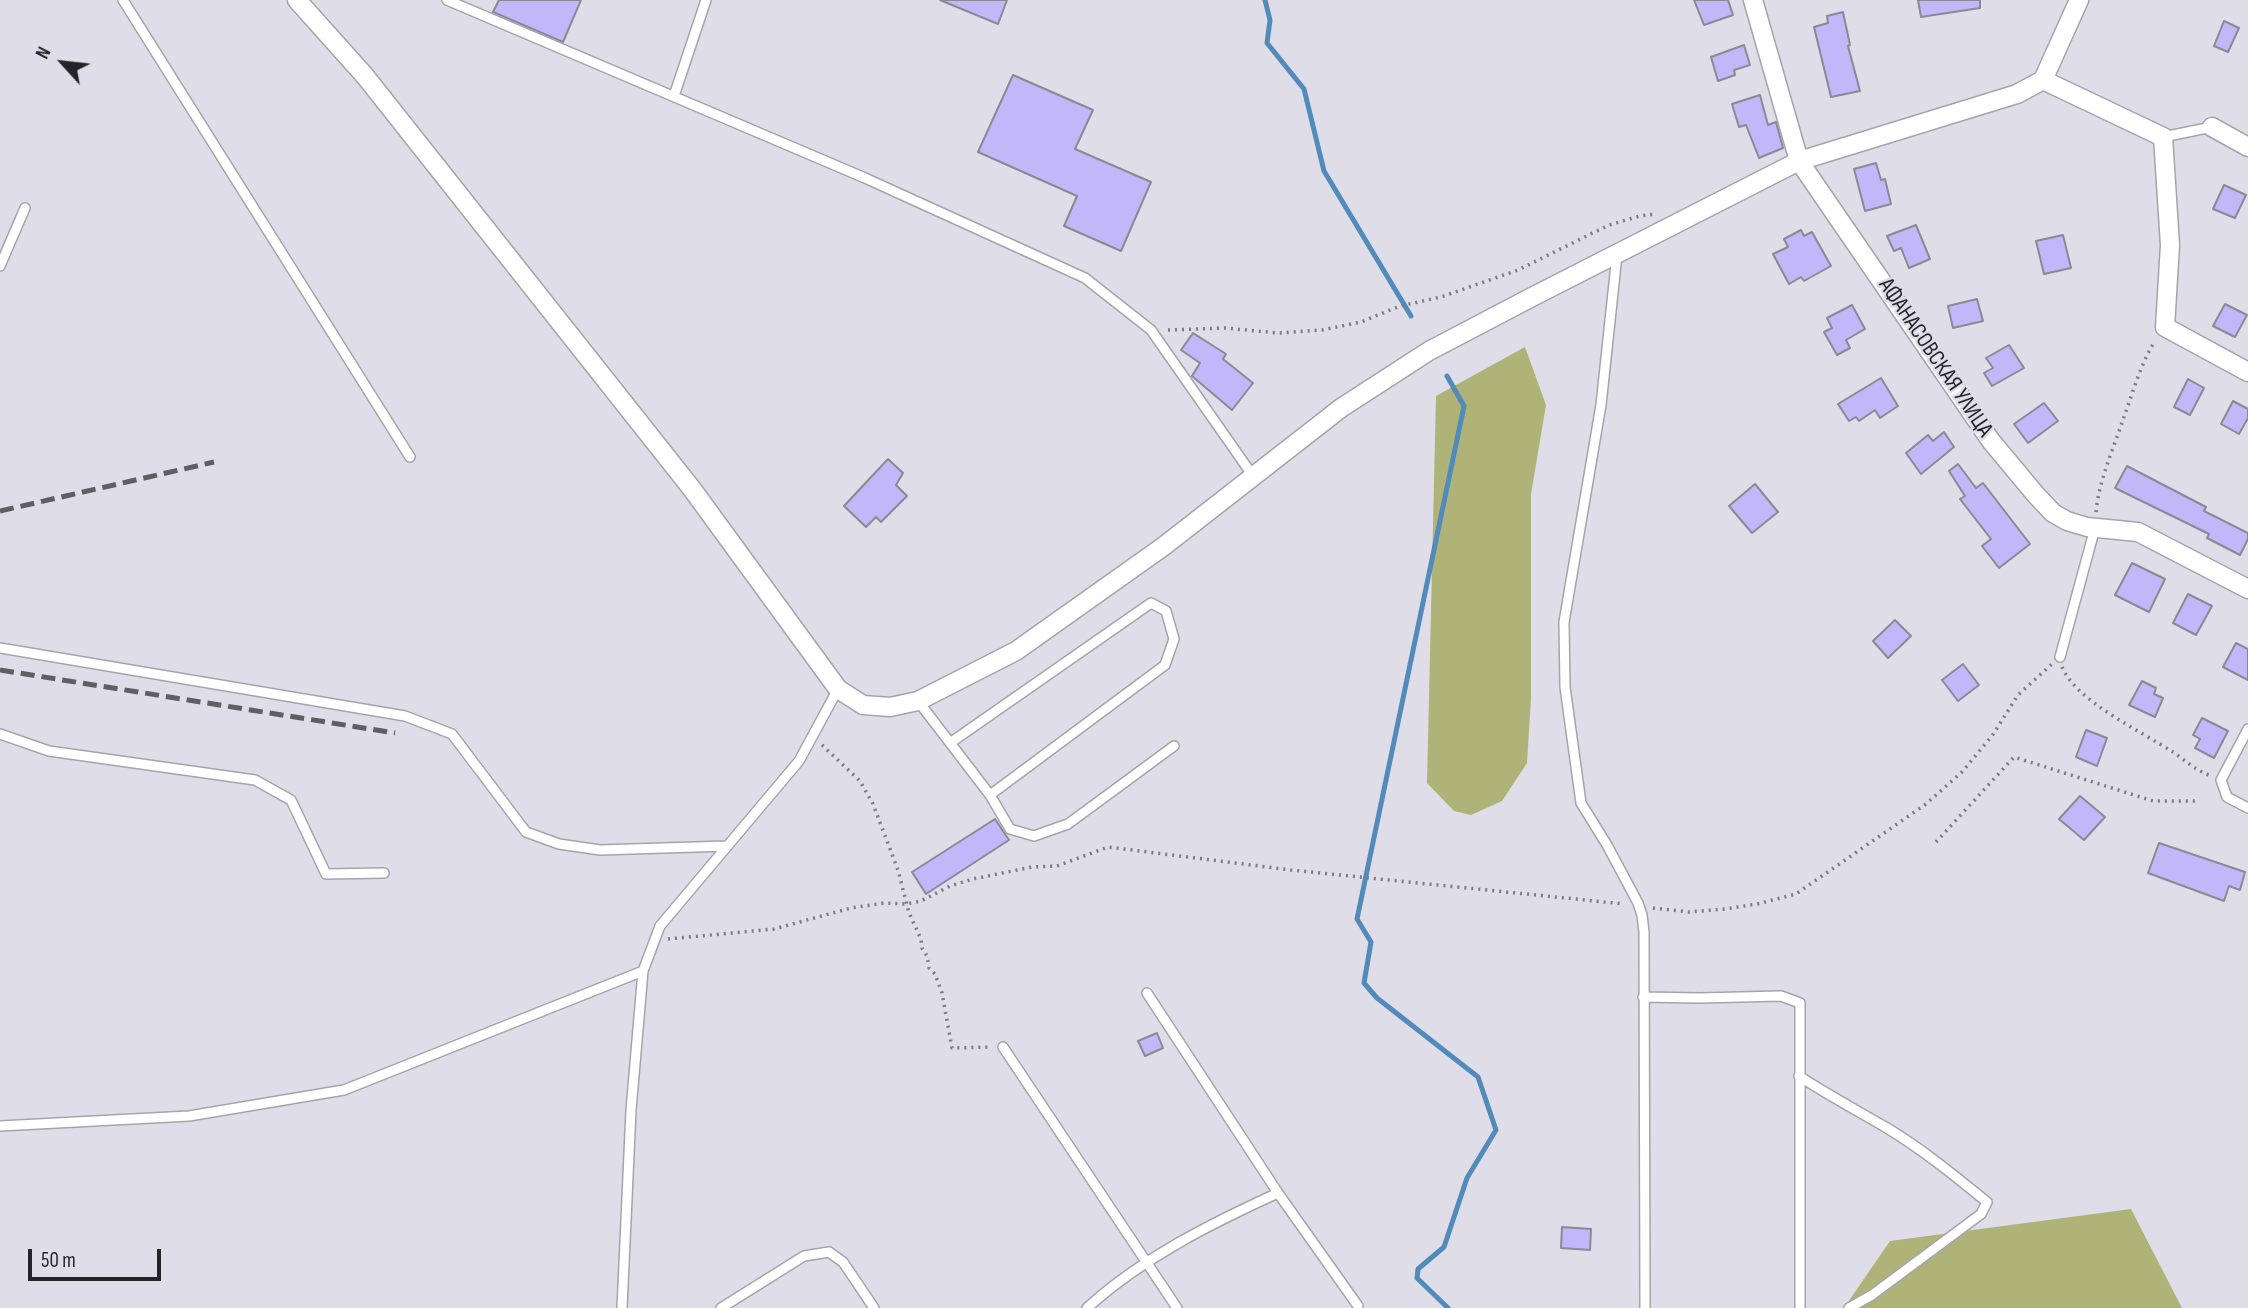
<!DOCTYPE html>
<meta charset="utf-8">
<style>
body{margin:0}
#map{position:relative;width:2248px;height:1308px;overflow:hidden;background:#dedde8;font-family:"Sofia Sans Condensed",sans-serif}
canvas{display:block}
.north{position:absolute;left:28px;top:28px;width:70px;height:70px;-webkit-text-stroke:5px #dedde8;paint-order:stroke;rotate:297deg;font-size:19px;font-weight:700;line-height:28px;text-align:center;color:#242428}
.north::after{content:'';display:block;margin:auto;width:24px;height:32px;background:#242428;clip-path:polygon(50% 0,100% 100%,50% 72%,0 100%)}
.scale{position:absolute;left:28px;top:1249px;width:133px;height:32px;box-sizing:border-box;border:4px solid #242428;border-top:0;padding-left:9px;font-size:21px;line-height:24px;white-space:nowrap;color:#242428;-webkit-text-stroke:5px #dedde8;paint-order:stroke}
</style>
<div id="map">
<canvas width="2248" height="1308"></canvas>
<div class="north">N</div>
<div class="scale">50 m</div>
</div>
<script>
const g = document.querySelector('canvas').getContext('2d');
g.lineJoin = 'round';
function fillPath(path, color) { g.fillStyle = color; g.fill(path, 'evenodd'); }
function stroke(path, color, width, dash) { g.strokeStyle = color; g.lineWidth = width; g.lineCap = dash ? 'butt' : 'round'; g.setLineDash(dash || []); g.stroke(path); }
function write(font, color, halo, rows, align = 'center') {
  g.font = font + ' "Sofia Sans Condensed",sans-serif'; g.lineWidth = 5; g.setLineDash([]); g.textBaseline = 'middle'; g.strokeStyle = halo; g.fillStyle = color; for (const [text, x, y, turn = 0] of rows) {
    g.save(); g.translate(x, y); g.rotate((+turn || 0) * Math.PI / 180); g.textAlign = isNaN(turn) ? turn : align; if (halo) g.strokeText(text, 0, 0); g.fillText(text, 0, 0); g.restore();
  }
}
const green = new Path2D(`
 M1525,347L1546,405L1531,494V699L1527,763L1502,801L1471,815L1454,811L1427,783L1436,396Z
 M2131,1209L2182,1308H1844L1890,1241Z`);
const stream = new Path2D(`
 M1265,0L1270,20L1267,43L1304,89L1324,171L1411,316
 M1447,376L1464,406L1357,919L1371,942L1364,983L1377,998L1478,1077L1496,1130L1467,1178L1444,1247L1418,1269L1417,1278L1448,1308`);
const building = new Path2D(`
 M499,0H581L563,42L493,12Z
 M940,0H1007L998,24Z
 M1694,0H1728L1733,15L1704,25Z
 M1918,0H1980V8L1921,17Z
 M1843,12L1850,45L1848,46L1860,91L1831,97L1814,27L1828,23L1827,16Z
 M2224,21L2239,28L2228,52L2214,46Z
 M1744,45L1750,65L1734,70L1735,75L1718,81L1711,57Z
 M1013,75L1093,110L1075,149L1151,182L1121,251L1064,226L1077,196L978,152Z
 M1760,95L1768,125L1776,122L1783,148L1759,158L1746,125L1739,127L1732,104Z
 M1876,163L1881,180L1885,179L1891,204L1865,211L1854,169Z
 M2224,185L2246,195L2235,218L2213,209Z
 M1916,225L1930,259L1909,268L1901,248L1894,251L1887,236Z
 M1801,230L1804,236L1812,232L1831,266L1804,281L1801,277L1789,284L1773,254L1788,247L1784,239Z
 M2063,235L2071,268L2044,274L2036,241Z
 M1977,299L1983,321L1953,328L1948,306Z
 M2225,304L2247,315L2235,337L2213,326Z
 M1852,305L1865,329L1846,340L1850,348L1837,355L1824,332L1832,328L1827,318Z
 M1193,333L1226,354L1223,359L1253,383L1232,410L1192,376L1200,363L1181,350Z
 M2009,345L2024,368L1992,386L1984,373L1993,368L1986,358Z
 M1881,378L1898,406L1880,418L1875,410L1859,421L1856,417L1849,421L1838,404Z
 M2188,379L2204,388L2190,415L2174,407Z
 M2233,401L2248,409V418L2239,434L2221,424Z
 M2044,403L2058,421L2028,443L2014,424Z
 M1944,432L1954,447L1921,474L1906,453L1928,435L1933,441Z
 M888,459L903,473L896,485L907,496L881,522L876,517L866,527L844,506Z
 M1958,464L1976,488L1983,483L2030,544L1999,568L1982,546L1991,539L1960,499L1965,496L1949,471Z
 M2127,466L2206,507L2204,511L2248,533V539L2240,555L2207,538L2209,534L2115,488Z
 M1755,484L1778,512L1752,533L1729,506Z
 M2132,563L2165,579L2149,612L2115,595Z
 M2188,594L2212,606L2196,635L2173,623Z
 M1895,620L1911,636L1888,658L1873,641Z
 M2236,643L2248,649V680L2223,667Z
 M1963,664L1979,685L1958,701L1942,680Z
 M2142,681L2156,688L2154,694L2163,698L2155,717L2129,705Z
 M2202,718L2228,731L2214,758L2195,748L2200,739L2193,735Z
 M2086,730L2107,738L2097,766L2076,757Z
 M2080,796L2105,817L2084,840L2059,819Z
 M995,819L1009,840L926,894L912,872Z
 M2159,843L2245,872L2240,890L2229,886L2224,901L2148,873Z
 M1157,1033L1163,1048L1145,1056L1138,1041Z
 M1562,1227L1591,1229L1590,1250L1561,1248Z`);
const path = new Path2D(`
 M1168,330L1225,328L1278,333L1322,330L1361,322L1400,306L1441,297L1518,270L1609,225L1640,216L1656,214
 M2096,512C2099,480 2114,447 2124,417C2133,392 2141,363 2155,341
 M2062,667C2076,701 2142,732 2173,752C2185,760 2195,770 2209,775
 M822,745L860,781L873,804L898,870L909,913L921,939L922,948L927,956L929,968L935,974L942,993L952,1048L991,1047
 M1936,842L2014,757L2153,801H2197
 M1653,908L1689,912L1725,909L1757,904L1796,894L1926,804L1962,772L1992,736L2018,695L2052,664
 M668,939L774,929L851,908L884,903L906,904L921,901L950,886L973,879L1032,867L1057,866L1108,847L1291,870L1624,904`);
const service = new Path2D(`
 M123,0L410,457
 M447,0L865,178L1085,278L1151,330L1253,476
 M674,96L706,0
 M2163,137L2212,127
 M1617,255L1601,405L1564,622L1565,687L1581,803L1607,845L1638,903L1642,915L1644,932L1645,1308
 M0,266L25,208
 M0,648L405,716L452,734L526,832L559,844L600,850L727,846
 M2060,657L2095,528
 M918,701L990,795L1165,665L1174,639L1166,611L1151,603L950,743
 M2248,729L2221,780L2227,797L2248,808
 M0,734L49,751L255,780L291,800L326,874L384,873
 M990,795L1010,829L1034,836L1068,824L1174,746
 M1147,993L1278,1193
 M1643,997L1700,998L1781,996L1800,1003V1308
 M1003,1047L1177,1308
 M1799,1076C1828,1095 1858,1111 1887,1128C1922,1149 1955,1176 1987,1202L1981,1214L1872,1295L1849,1308
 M0,1126L189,1116L344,1090L643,971L660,926L799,761L838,689
 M622,1308L631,1110L643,971
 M721,1308L804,1256L829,1252L843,1262L874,1308
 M1087,1308C1142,1258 1212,1223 1278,1193L1358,1306`);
const minor = new Path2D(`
 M297,0L365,76L692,489L838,689L863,705L890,707L918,701L1016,651L1164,546L1341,408L1429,351L1532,297L1799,161L2017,94L2043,80L2079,0
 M1753,0L1799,161L1991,441L2036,495L2053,513L2067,521L2087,527L2138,532L2248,589
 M2043,80L2163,137L2170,245L2165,327L2248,372
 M2212,127L2248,147`);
const rail = new Path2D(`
 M0,511L214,462
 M0,670L395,733`);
const streetNames = [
 ["АФАНАСОВСКАЯ УЛИЦА",1935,358,56]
];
fillPath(green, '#afb377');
stroke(stream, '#528bba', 5);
fillPath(building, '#c2b7f9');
stroke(building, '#8b8994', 2);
stroke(service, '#a5a4ae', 12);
stroke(minor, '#a5a4ae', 21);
stroke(path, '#7b7a81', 3.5, [2, 5]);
stroke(service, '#fff', 9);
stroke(minor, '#fff', 18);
stroke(rail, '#5e5e64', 5, [14, 7]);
write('23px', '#242428', '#dedde8', streetNames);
</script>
